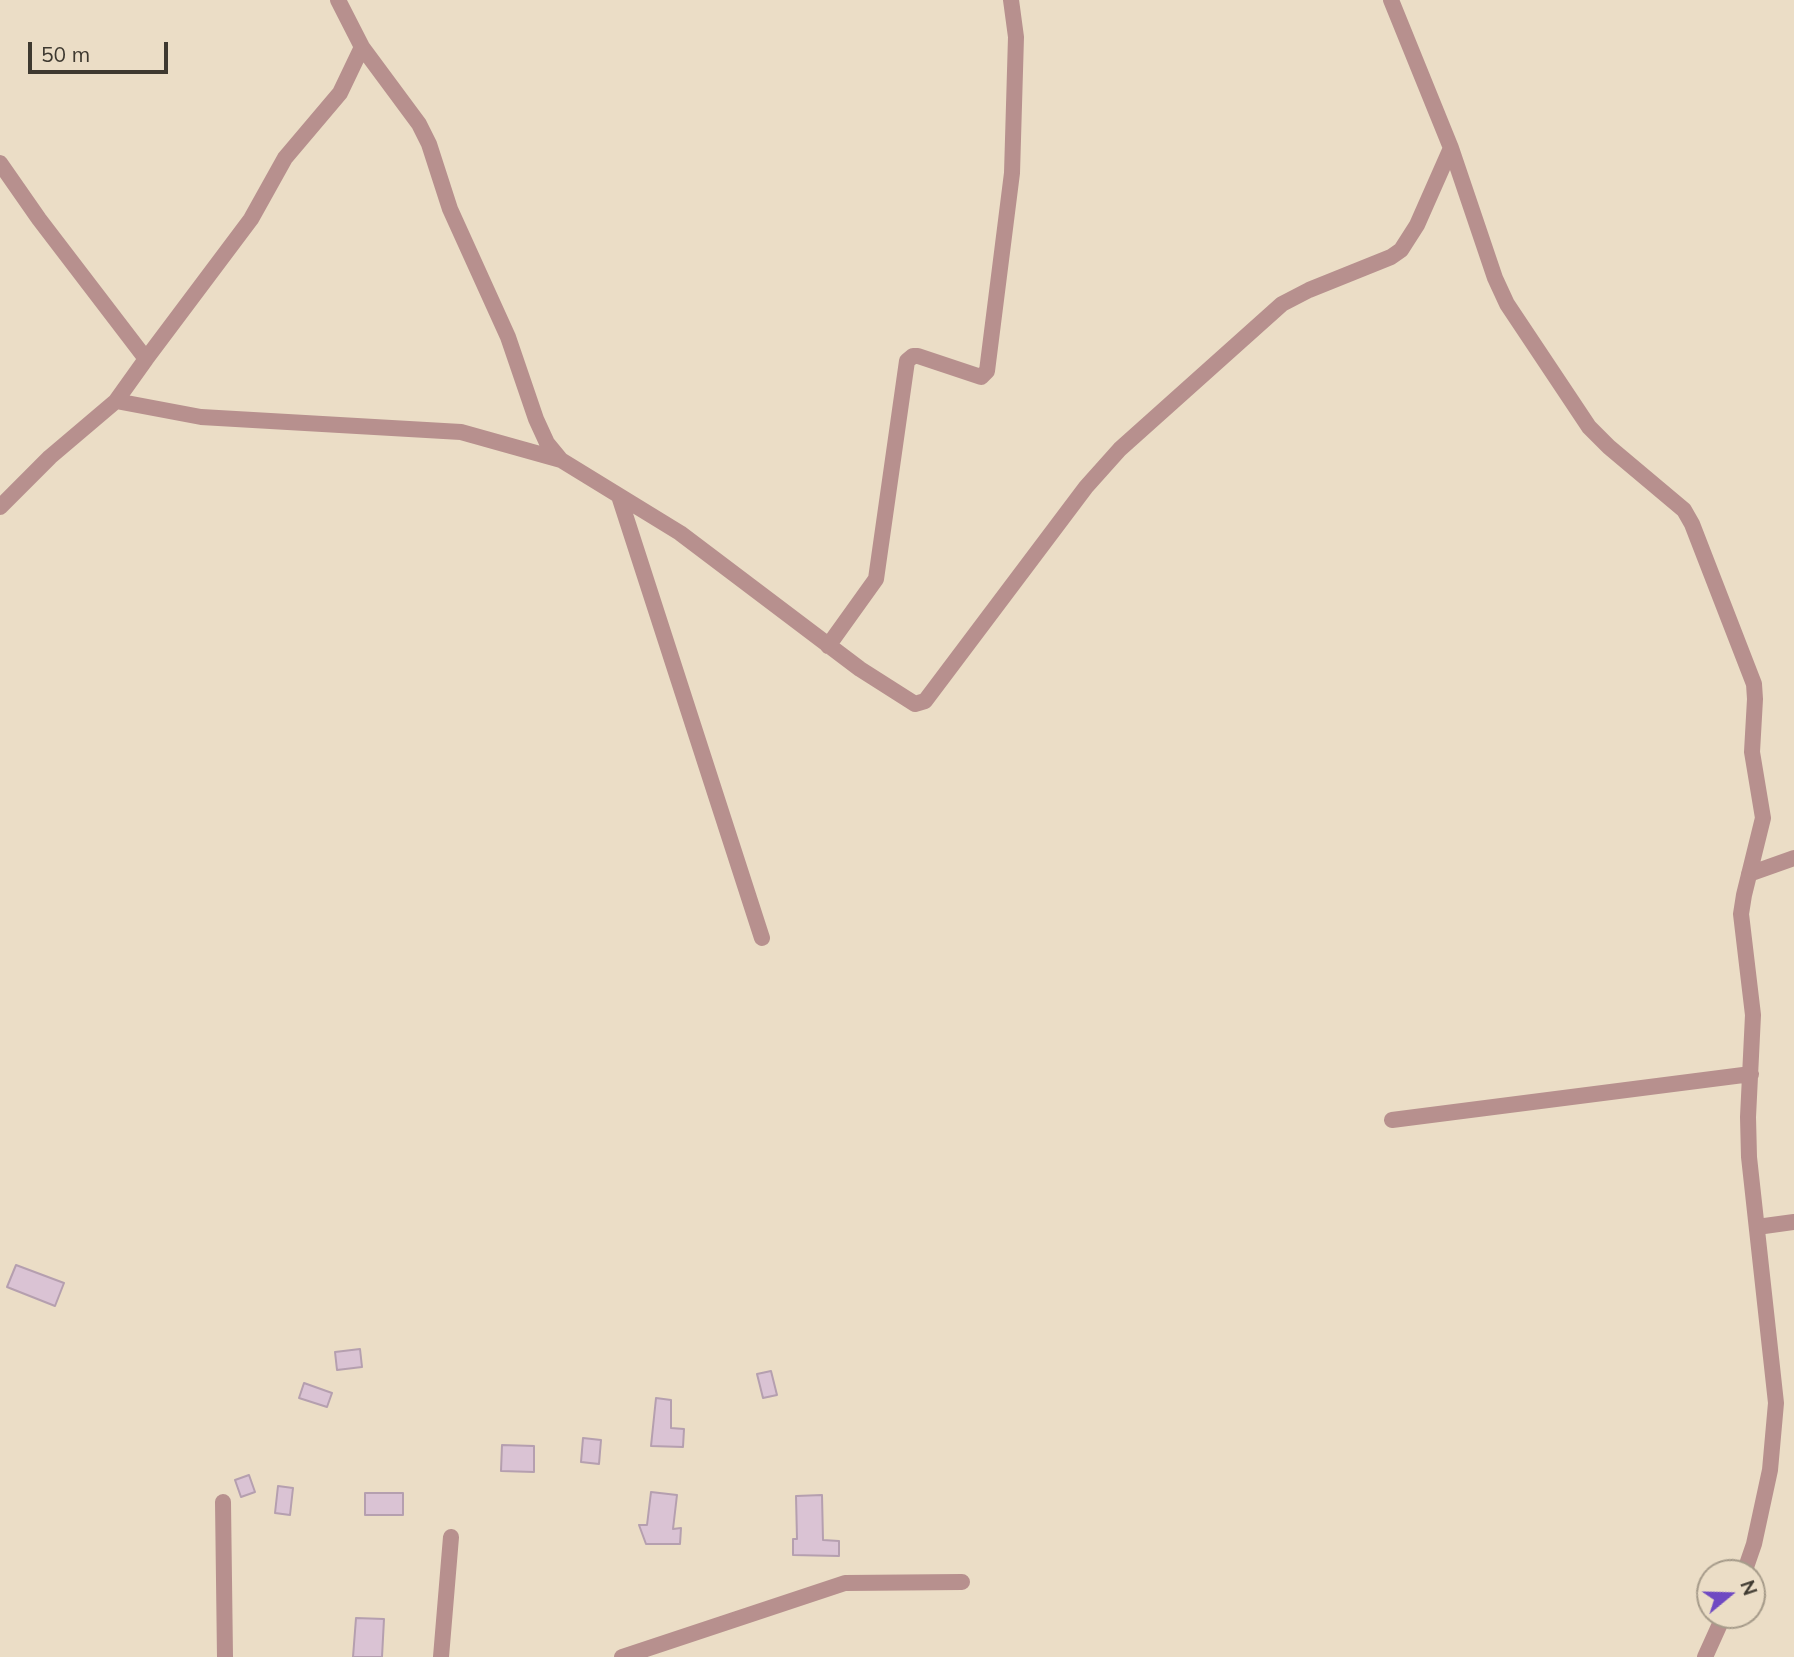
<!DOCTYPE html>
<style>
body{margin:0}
#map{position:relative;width:1794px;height:1657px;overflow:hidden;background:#ebddc6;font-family:Mulish,sans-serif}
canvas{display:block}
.north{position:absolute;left:1696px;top:1559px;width:70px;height:70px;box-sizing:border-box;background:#ebddc6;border:2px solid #a69b8a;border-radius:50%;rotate:71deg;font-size:19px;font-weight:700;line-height:28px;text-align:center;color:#3e3930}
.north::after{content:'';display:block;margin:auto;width:24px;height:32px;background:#6f49c2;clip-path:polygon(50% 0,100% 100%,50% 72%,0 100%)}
.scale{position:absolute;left:28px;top:42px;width:140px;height:32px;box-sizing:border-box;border:4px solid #3e3930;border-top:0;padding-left:9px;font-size:21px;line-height:24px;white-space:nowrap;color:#3e3930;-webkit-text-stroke:5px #ebddc6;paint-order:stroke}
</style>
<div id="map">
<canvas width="1794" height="1657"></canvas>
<div class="north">N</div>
<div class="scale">50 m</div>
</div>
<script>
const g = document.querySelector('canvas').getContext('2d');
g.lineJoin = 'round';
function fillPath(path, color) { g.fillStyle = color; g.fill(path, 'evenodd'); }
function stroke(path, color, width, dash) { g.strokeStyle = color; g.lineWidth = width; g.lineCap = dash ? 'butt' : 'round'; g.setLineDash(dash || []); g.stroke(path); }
const building = new Path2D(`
 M16,1265L64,1283L55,1306L7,1287Z
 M360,1349L362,1367L337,1370L335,1352Z
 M771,1371L777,1395L763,1398L757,1374Z
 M304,1383L332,1393L327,1407L299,1398Z
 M656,1398L671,1400V1428L684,1429L683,1447L651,1446Z
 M583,1438L601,1440L599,1464L581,1462Z
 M502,1445L534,1446V1472L501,1471Z
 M249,1475L255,1492L241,1497L235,1480Z
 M278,1486L293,1488L290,1515L275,1513Z
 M651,1492L677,1495L673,1529L681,1528L680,1544H646L639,1525H647Z
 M365,1493H403V1515H365Z
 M822,1495L823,1540L839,1541V1556L793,1555V1539H797L796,1496Z
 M356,1618L384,1619L382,1657H353Z`);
const street = new Path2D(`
 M338,0L362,47L419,124L429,144L450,209L508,337L536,419L547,443L561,460L680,533L860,669L915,704L925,701L1086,487L1120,449L1282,304L1309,290L1391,257L1401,250L1417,225L1451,148L1391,0
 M1451,148L1495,278L1507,304L1589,427L1609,447L1684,510L1692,524L1754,684L1755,699L1752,752L1763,818L1744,895L1741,914L1753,1015L1748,1117L1749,1157L1776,1403L1770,1470L1754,1544L1744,1573
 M0,163L39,219L146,359L116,401L50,457L0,507
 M146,359L251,219L285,158L340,93L362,47
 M116,401L201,417L461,432L561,460
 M619,496L762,938
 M828,646L876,579L907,361L913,356H918L981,377L987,371L1012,173L1016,37L1011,0
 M1749,874L1794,858
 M1392,1120L1751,1074
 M1757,1227L1794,1222
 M223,1502L225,1657
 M441,1657L451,1537
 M622,1657L845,1583L962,1582
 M1705,1657L1724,1615`);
fillPath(building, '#dac3d4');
stroke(building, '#b59faf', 2);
stroke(street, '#b7908e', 16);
</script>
